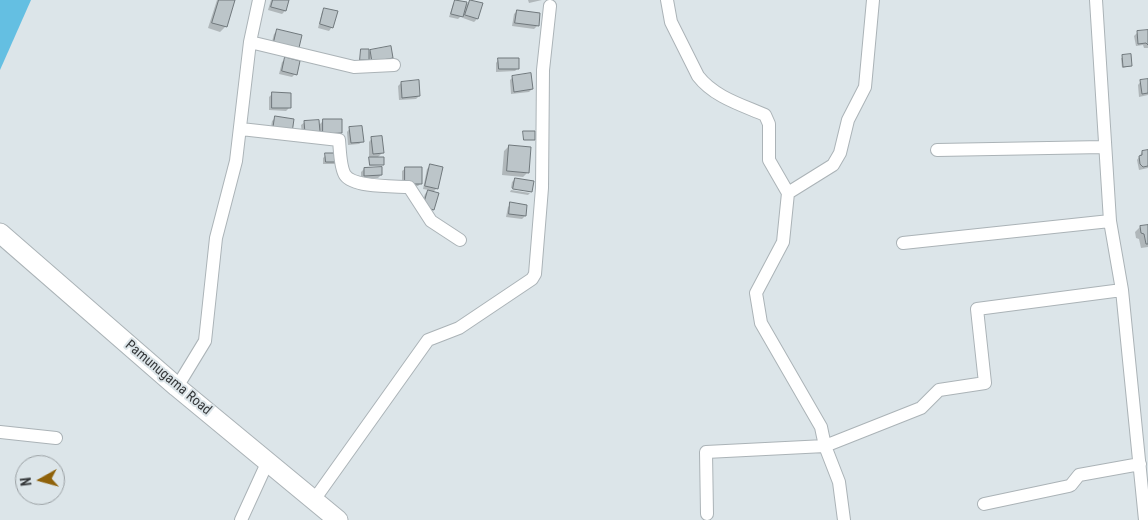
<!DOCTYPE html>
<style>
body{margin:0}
#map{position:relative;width:1148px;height:520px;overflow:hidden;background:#dce5e9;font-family:"Roboto Condensed",sans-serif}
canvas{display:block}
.north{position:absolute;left:15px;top:455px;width:50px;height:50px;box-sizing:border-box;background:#dce5e9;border:1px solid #9aa0a3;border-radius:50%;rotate:263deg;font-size:14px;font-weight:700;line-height:20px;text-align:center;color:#36393b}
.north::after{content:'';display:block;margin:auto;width:18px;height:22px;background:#8f620a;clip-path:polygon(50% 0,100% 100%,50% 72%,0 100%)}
</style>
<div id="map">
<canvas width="1148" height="520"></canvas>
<div class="north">N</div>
</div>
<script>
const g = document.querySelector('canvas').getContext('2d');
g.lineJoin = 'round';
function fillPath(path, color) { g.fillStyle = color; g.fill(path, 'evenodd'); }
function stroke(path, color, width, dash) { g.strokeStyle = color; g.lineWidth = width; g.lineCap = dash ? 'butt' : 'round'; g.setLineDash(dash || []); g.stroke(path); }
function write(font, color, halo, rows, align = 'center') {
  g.font = font + ' "Roboto Condensed",sans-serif'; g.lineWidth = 4; g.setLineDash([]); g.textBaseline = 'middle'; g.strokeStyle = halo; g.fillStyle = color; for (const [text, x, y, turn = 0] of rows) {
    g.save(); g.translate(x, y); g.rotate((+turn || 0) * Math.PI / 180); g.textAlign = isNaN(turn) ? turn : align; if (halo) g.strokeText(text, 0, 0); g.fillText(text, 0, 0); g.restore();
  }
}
const water = new Path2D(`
 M0,0H31L0,70Z`);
const shadow = new Path2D(`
 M217,0H234L225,27L220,32L208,28Z
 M271,0H288L285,11L282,14L268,10Z
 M528,0H542L529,3Z
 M456,1L464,7L470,1L477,19L474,22L463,18L464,13L458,19L449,17L453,4Z
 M325,9L332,27L329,31L318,28L322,12Z
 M517,11L537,26L534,29L512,26L514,14Z
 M277,31L296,51L270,49L274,34Z
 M1148,31V48H1144L1143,45L1136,46L1134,36L1137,33Z
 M361,50L368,54L370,51L392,57L389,61L369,65L368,59L360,61Z
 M1130,56L1131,66L1122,68L1121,58Z
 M286,59L295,74L292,77L279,74L282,62Z
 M499,59L518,68L515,71L496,72V63Z
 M513,77L532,89L529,92L511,94L510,80Z
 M1148,80V95L1139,97L1138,85L1141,81Z
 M401,83L419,96L416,99L399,100L398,86Z
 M272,94L289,108L286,111L269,110V97Z
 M275,118L287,135L270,133L272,121Z
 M323,121L341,133L338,136L321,137L320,130L315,135H302L301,125L305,122L318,126Z
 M350,128L363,141L359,144L348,145L347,132Z
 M372,138L382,153L377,158L382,164L381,165L369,166V142Z
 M509,146L528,172L523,177L502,175L504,151Z
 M1142,152H1148V168L1139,170L1137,160Z
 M326,155L338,161L335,164H323V158Z
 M431,165L437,188L432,193L433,210L430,213L420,210L425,194L429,190L423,189L427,169Z
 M406,168L421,183L418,186H402V171Z
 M364,169L381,175L378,178H361V172Z
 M515,179L532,182L531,191L511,188L512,182Z
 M511,190L530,193L528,195L510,192Z
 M511,204L526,206L525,216L522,219L506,217L508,207Z
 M1148,226V247L1141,248L1139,239L1136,238L1135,232L1140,227Z`);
const building = new Path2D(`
 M219,0H235L227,27L212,23Z
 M273,0H289L286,11L271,7Z
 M455,0L467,2L463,17L451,14Z
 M470,0L483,3L478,19L465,15Z
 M324,8L338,11L333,28L320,24Z
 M517,10L540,13L539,26L515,23Z
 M277,29L302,35L298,52L273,46Z
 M1148,30V45L1146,43L1138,44L1137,31Z
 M391,46L393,58L372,62L370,50Z
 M361,49H369V60H360Z
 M1131,54L1132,66L1123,67L1122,55Z
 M285,57L300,61L297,75L282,71Z
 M498,58H519V69H499Z
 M531,73L533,89L514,92L512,76Z
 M1148,79V93L1142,94L1140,80Z
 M419,80L420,96L402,98L401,82Z
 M272,92L291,93V108H272Z
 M275,116L294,119L292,133L273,130Z
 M323,119H342V133L323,134Z
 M319,120L320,132L305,133L304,121Z
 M362,126L364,142L351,143L349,127Z
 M523,131H535V140H524Z
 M382,136L384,153L373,154L371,137Z
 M509,145L531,147L529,173L507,171Z
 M1148,150V166L1143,167L1140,164L1139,156L1142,155V151Z
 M325,153H339V162H326Z
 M369,157H384V165H370Z
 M430,164L443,167L438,189L425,186Z
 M382,167V175L364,176V168Z
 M405,167H422V184H405Z
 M515,178L534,181L532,192L513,189Z
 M428,190L439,193L434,210L423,207Z
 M510,202L527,205L526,216L509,214Z
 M1148,225V244H1146L1144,234L1141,233L1140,226Z`);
const minor = new Path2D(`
 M667,0L671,22L698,76C714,97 742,105 765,115L769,124V160L788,193L783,242L756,293L761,323L821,427L825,446L839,482L844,520
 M1096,0L1110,221L1122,290L1145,520
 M250,42L354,67L394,65
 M241,129L339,140C340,150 340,167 345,175C354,188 394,186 409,187L431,221L460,240
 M937,150L1104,147
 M788,193L833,165L840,153L848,120L865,87L873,0
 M903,243L1110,221
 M177,387L205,341L216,238L236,161L250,42L259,0
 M0,432L56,438
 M314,500L428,340L459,328L532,279L535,274L542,188L543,70L550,6
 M984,504L1069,486L1071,485L1079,475L1140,464
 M707,514L706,452L825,446L921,408L939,390L985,383L977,309L1122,290
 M241,520L268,461`);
const primary = new Path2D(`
 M0,233L177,387L338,520`);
const streetNames = [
 ["Pamunugama Road",168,378,40]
];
fillPath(water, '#64bfe2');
fillPath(shadow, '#0003');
fillPath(building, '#bcc5c9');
stroke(building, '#70787c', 1);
stroke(minor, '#abb3b7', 14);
stroke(primary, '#abb3b7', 21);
stroke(minor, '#fff', 12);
stroke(primary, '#fff', 19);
write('14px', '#36393b', '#dce5e9', streetNames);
</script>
